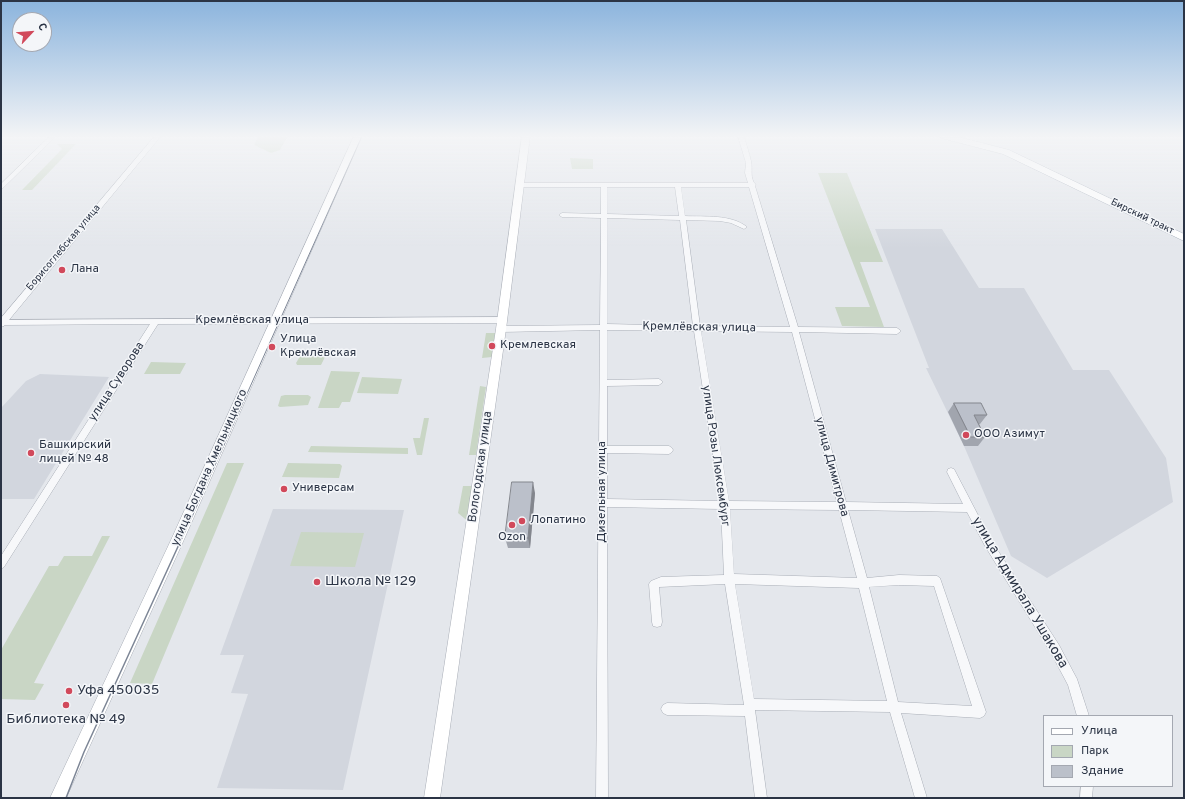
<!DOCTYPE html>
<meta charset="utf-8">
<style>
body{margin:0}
#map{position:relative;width:1185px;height:799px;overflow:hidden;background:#e4e7ec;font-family:Overpass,sans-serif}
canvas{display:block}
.frame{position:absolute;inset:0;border:2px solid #2b3445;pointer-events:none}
.legend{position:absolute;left:1043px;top:715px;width:130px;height:72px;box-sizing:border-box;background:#f4f6f9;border:1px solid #a4a8b1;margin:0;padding:5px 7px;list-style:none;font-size:12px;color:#2b3445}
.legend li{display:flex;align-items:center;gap:8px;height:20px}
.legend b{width:20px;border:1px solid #a4a8b1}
.north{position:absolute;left:12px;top:12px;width:40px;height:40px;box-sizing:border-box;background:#f4f6f9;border:1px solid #a4a8b1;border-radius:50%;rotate:64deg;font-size:11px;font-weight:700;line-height:16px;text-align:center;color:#2b3445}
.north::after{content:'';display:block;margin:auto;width:14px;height:18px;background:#d1495b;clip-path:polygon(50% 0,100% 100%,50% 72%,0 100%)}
</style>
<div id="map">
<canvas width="1185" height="799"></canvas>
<div class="frame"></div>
<ul class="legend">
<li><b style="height:5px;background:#fff"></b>Улица</li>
<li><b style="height:11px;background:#c9d6c5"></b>Парк</li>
<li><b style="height:11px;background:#bbc0ca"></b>Здание</li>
</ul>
<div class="north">С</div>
</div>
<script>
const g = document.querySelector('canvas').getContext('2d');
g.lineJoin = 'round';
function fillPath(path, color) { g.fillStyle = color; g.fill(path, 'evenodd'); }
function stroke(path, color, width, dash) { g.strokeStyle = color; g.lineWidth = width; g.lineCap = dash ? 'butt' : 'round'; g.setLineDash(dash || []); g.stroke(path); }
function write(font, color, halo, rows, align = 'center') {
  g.font = font + ' Overpass,sans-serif'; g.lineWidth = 3; g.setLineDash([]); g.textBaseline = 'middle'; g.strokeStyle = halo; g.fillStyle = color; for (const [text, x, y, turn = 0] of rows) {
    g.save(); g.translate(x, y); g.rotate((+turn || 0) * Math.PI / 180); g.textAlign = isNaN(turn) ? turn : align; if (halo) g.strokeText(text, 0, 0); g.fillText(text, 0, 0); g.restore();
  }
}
const built = new Path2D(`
 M875,229H942L979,288H1024L1073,370H1109L1166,458L1173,502L1047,578L1011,556L964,446L926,368H929Z
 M40,374L109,377L34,499H1V408L26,381Z
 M273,509L404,510L343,790L217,788L248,694L231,693L244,655H220Z`);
const green = new Path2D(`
 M288,136L280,150L271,153L254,145L258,137Z
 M57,144H76L32,190H22L62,149Z
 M570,158L593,159V169H572Z
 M818,173H847L883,262H860L884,327L842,326L835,307H870Z
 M486,333H495L492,357L482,358Z
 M302,353L324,354L326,355L321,365H297L296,363Z
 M151,362L186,363L180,374H144Z
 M331,371L360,372L350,402H342L339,408H318Z
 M362,377L402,379L398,394L357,393Z
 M480,386L486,387L476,455H469Z
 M285,395H308L311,397L308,405L280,407L278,406L281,396Z
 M424,418H429L422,455H417L413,438H420Z
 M311,446L408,448V454L308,452Z
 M227,463H244L152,684L130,683Z
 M288,463L340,464L342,466L339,478L282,477Z
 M463,486H476L470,523L458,513Z
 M301,532L364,533L355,567L290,566Z
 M102,536H110L34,683L44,684L35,700L1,699V650L49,566H58L64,556H92Z`);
const minor = new Path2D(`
 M50,136H56L3,188L1,189V184Z
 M738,136H744C746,144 749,152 751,161C753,169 749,178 756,185L755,186L798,327L897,328L901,331L897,334L799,332L846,502L963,504L947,472L948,469L951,468L954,469L991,540L1059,645L1077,679L1089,716H1077L1068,685L1051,653L985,546L967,512L848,510L867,578L899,575L937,576L940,578L986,712L984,716L980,718L901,713L927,798H915L890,712L755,710L767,798H755L745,716L667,715L663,713L661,709L663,705L667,703L744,705L725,584L659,587L662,622L661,626L657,627L653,626L652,622L649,584L651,581L661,577L724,575L721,509L607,507L608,798H596L600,330L501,332L497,329L501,326L600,325L601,218L562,217L559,215L562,213L601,214V187H520L517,185L520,183H748L745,173L746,163ZM607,187H675L679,216L607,214ZM681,187H749L790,327L700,326L686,220L720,221L731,223L744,229L747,227C731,214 705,217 685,216ZM607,218L680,220L693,326L607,324ZM607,330L694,331L720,501L607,499V453L669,454L672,452L673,450L672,448L669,446H607V386L659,385L663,382L659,379L607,380ZM701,331L792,332L837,502L729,501ZM730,509L839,510L857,578L734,574ZM735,584L859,588L887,701L754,699ZM899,585L934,586L972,706L898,702L869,587Z
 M502,317L506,320L502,323L158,324L4,567L1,569V556L150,324L2,325L1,320Z
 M1081,786H1093L1092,798H1080Z`);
const tertiary = new Path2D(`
 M155,136H161L4,326L1,327V318Z`);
const secondary = new Path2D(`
 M354,136H362L182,544L66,798H50L171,540Z
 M522,136H530L506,329L440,798H424L496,329Z`);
const primary = new Path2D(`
 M940,136H955L1009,150L1184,234V241L1003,154L941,138Z`);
const tramFar1 = new Path2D(`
 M192,517L362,136`);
const tram = new Path2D(`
 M66,798L84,752L192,516`);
const wall = new Path2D(`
 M954,403L987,415L980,424H979L985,437L978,446H964L948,412Z
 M535,493L530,548H508L505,538Z`);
const shadedWall = new Path2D(`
 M533,482L535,493L530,548L528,538Z`);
const building = new Path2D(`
 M954,403H981L987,415H974L985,437H971Z
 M512,482H533L528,538H505Z`);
const markers = [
 [62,270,4,"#d1495b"],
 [492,346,4,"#d1495b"],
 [272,347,4,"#d1495b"],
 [966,435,4,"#d1495b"],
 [31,453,4,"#d1495b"],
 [284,489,4,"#d1495b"],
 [522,521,4,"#d1495b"],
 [512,525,4,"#d1495b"],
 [317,582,4,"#d1495b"],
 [69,691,4,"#d1495b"],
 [66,705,4,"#d1495b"]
];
const farStreetnames = [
 ["Бирский тракт",1142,217,26],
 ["Борисоглебская улица",64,248,-50]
];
const poiNames = [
 ["Лана",70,270],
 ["Улица",280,340],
 ["Кремлёвская",280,354],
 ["Кремлевская",500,346],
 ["ООО Азимут",974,435],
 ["Башкирский",39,446],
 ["лицей № 48",39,460],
 ["Универсам",292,489],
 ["Лопатино",530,521],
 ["Ozon",512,538,"center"]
];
const streetNames = [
 ["Кремлёвская улица",252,321],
 ["Кремлёвская улица",699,328,1],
 ["улица Суворова",117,382,-57],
 ["улица Розы Люксембург",715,456,82],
 ["Вологодская улица",481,467,-82],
 ["улица Димитрова",831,467,75],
 ["улица Богдана Хмельницкого",210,468,-66],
 ["Дизельная улица",603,492,-90]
];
const nearPoinames = [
 ["Школа № 129",325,582],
 ["Уфа 450035",77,691],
 ["Библиотека № 49",66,720,"center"]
];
const nearStreetnames = [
 ["улица Адмирала Ушакова",1019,593,59]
];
fillPath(built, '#d2d6de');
fillPath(green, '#c9d6c5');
stroke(minor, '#a9aeb7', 1);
stroke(tertiary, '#a9aeb7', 1);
stroke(secondary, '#a9aeb7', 1);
stroke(primary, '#a3abb8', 1);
fillPath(minor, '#f7f8fa');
fillPath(tertiary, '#f7f8fa');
fillPath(secondary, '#fff');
fillPath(primary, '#fff');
stroke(tramFar1, '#7d8696', 1);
stroke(tram, '#7d8696', 1.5);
fillPath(wall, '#a1a5ae');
fillPath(shadedWall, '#83868d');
fillPath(building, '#bbc0ca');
stroke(building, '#83868d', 1);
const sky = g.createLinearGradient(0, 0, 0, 248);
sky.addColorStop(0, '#8bb4dd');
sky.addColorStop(0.55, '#f3f4f6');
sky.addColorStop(1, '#f3f4f600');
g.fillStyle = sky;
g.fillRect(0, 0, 1185, 248);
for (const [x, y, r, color] of markers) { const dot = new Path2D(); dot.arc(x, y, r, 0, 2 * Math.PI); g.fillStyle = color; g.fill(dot); stroke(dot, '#f4f6f9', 1.5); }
write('10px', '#2b3445', '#f4f6f9', farStreetnames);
write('12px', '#2b3445', '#f4f6f9', poiNames, 'left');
write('12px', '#2b3445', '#f4f6f9', streetNames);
write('14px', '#2b3445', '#f4f6f9', nearPoinames, 'left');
write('14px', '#2b3445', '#f4f6f9', nearStreetnames);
</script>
